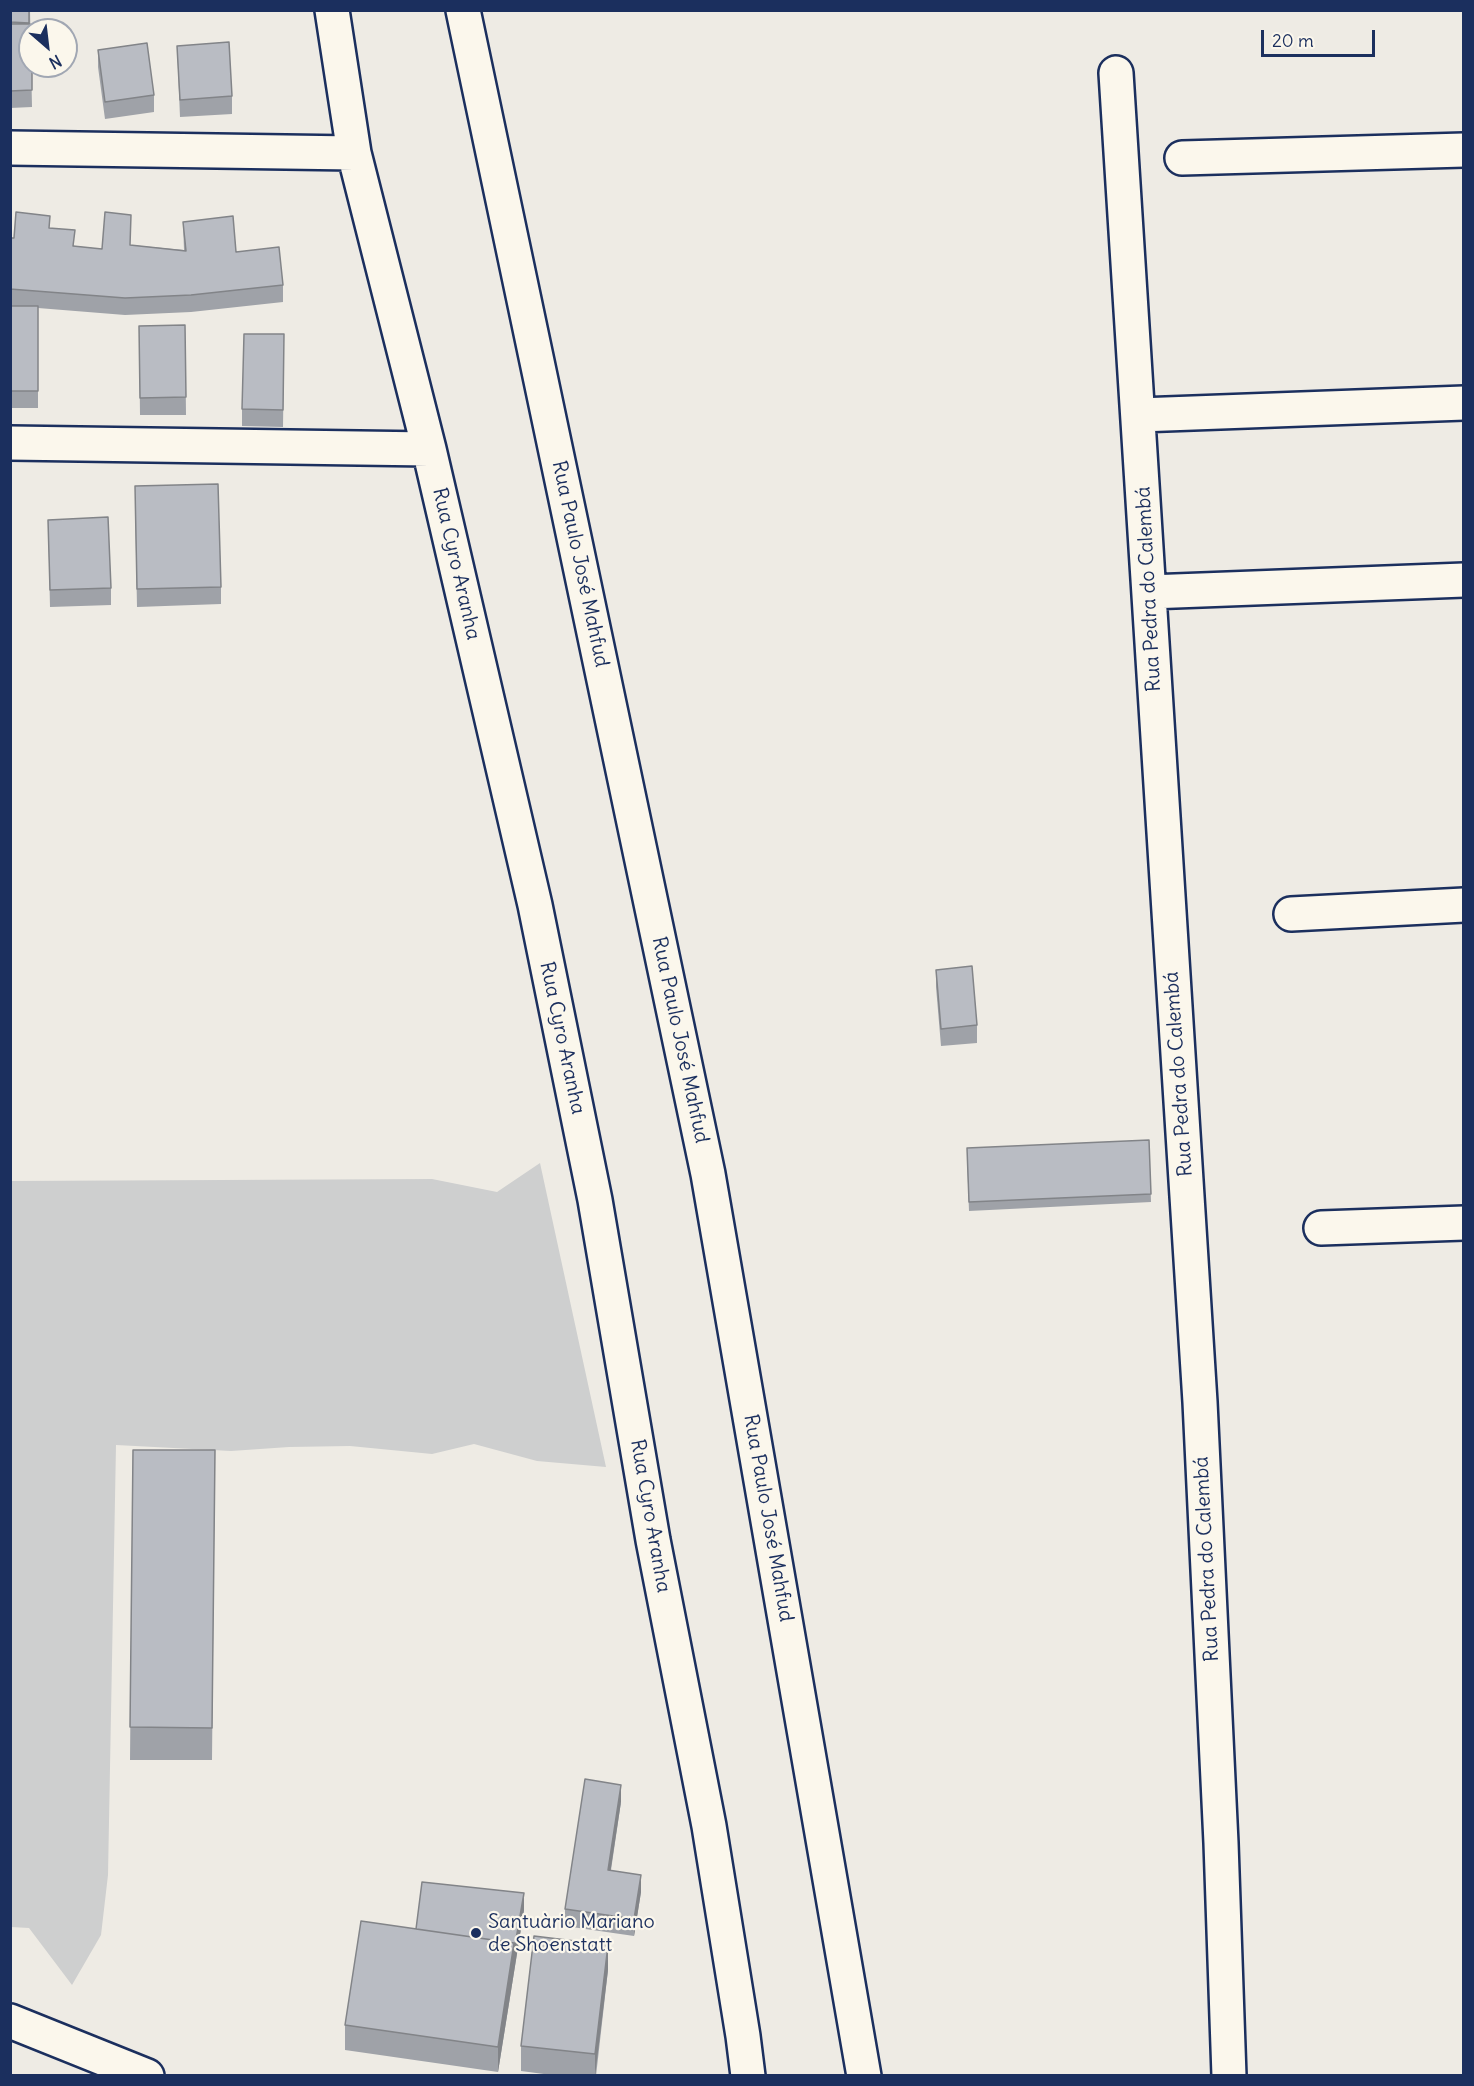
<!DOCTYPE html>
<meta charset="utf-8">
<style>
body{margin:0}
#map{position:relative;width:1474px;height:2086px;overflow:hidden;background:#eeebe4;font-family:Delius,sans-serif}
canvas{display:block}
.frame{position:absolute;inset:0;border:12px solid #1b2f5e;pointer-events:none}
.north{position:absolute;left:18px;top:18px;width:60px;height:60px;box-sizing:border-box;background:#fbf7ec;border:2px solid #a1a7b3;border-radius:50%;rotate:152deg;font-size:16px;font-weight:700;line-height:24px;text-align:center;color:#1b2f5e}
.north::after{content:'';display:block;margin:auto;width:21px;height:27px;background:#1b2f5e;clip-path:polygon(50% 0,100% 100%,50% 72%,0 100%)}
.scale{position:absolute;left:1261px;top:30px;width:114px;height:27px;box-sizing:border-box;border:3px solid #1b2f5e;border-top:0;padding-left:8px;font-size:18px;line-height:21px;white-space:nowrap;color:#1b2f5e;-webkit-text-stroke:4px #fbf7ec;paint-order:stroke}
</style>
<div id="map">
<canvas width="1474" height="2086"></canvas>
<div class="frame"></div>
<div class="north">N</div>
<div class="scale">20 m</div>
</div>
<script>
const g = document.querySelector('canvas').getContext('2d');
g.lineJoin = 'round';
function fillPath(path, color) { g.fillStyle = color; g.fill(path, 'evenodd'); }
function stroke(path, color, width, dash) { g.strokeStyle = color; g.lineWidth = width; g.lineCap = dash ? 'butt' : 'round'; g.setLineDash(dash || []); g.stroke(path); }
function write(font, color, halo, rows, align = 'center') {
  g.font = font + ' Delius,sans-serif'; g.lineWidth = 4.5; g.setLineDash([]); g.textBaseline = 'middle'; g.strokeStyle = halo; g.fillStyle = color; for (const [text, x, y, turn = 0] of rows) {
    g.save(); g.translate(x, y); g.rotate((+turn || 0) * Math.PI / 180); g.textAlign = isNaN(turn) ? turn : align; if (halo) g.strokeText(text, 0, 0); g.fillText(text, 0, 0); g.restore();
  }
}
const green = new Path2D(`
 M540,1163L606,1467L537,1461L474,1444L432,1454L350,1446L289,1447L231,1451L116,1445L108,1875L101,1935L72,1985L29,1928L11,1927V1181L432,1179L497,1192Z`);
const minor = new Path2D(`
 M332,10L354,153L429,449L535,905L595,1200L653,1540L709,1826L743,2036L748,2076
 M463,10L708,1174L864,2076
 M1116,73L1200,1402L1221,1843L1229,2076
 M10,148L354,153
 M1182,158L1464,150
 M1139,415L1464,403
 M10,443L429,449
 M1149,592L1464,580
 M1291,914L1464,905
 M1321,1228L1464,1223`);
const major = new Path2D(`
 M10,2021L147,2076`);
const wall = new Path2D(`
 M10,10H30L32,107L10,108Z
 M177,46L232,96V114L180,117Z
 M98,50L154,95V112L105,119L98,67Z
 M183,222L236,252L283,285V302L191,312L125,315L38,308V408H10V238H14L50,228L75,246L102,249L131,245L184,250Z
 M185,325L186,415H140L139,326Z
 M284,352L283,427L242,426V409Z
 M135,503L221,587V604L137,607Z
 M48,520L111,588V605L50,607Z
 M936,970L977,1025V1043L941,1046L936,987Z
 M1149,1140L1151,1202L969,1211L967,1157Z
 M133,1450H215L212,1760H130Z
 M621,1802L611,1870L641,1892L634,1936L565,1926V1909Z
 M524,1910L498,2072L345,2050V2025L416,1929Z
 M608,1970L596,2076H559L521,2071V2046Z`);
const shadedWall = new Path2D(`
 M621,1785V1802L608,1887V1870Z
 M641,1875V1892L634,1936V1919Z
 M524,1893V1910L498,2072V2047L514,1943Z
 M608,1945V1970L595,2076V2054Z`);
const building = new Path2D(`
 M10,10H29V23L10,22Z
 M10,24H30V66H32V90L10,91Z
 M229,42L232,96L180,100L177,46Z
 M147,43L154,95L105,102L98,50Z
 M16,212L50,216L49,228L75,230L73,246L102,249L105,212L131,215L130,245L186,251L183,222L233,216L236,252L279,247L283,285L191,295L125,298L10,289V238H14Z
 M10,306H38V391H10Z
 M185,325L186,397L140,398L139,326Z
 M244,334H284L283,410L242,409Z
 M218,484L221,587L137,589L135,486Z
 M108,517L111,588L50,590L48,520Z
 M972,966L977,1025L941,1029L936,970Z
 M1149,1140L1151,1194L969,1202L967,1148Z
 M133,1450H215L212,1728L130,1727Z
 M585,1779L621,1785L608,1870L641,1875L634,1919L565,1909Z
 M422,1882L524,1893L514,1951V1943L416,1929Z
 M361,1921L514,1943L498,2047L345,2025Z
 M534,1936L608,1945L595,2054L521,2046Z`);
const markers = [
 [476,1933,6,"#1b2f5e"]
];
const streetNames = [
 ["Rua Cyro Aranha",456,564,77],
 ["Rua Paulo José Mahfud",580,564,78],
 ["Rua Pedra do Calembá",1149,589,-93],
 ["Rua Cyro Aranha",562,1038,78],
 ["Rua Paulo José Mahfud",680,1040,78],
 ["Rua Pedra do Calembá",1179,1074,-94],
 ["Rua Cyro Aranha",650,1516,80],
 ["Rua Paulo José Mahfud",768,1518,80],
 ["Rua Pedra do Calembá",1207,1559,-93]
];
const poiNames = [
 ["Santuàrio Mariano",488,1922],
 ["de Shoenstatt",488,1945]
];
fillPath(green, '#cecfcf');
stroke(minor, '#1b2f5e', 38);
stroke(major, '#1b2f5e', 38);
stroke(minor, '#fbf7ec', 33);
stroke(major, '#fbf7ec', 33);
fillPath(wall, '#9fa2a8');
fillPath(shadedWall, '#828488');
fillPath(building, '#b9bcc3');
stroke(building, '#828488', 1.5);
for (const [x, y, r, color] of markers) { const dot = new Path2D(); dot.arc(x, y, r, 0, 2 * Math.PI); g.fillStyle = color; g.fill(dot); stroke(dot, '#fbf7ec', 2); }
write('20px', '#1b2f5e', '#fbf7ec', streetNames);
write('20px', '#1b2f5e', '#fbf7ec', poiNames, 'left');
</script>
